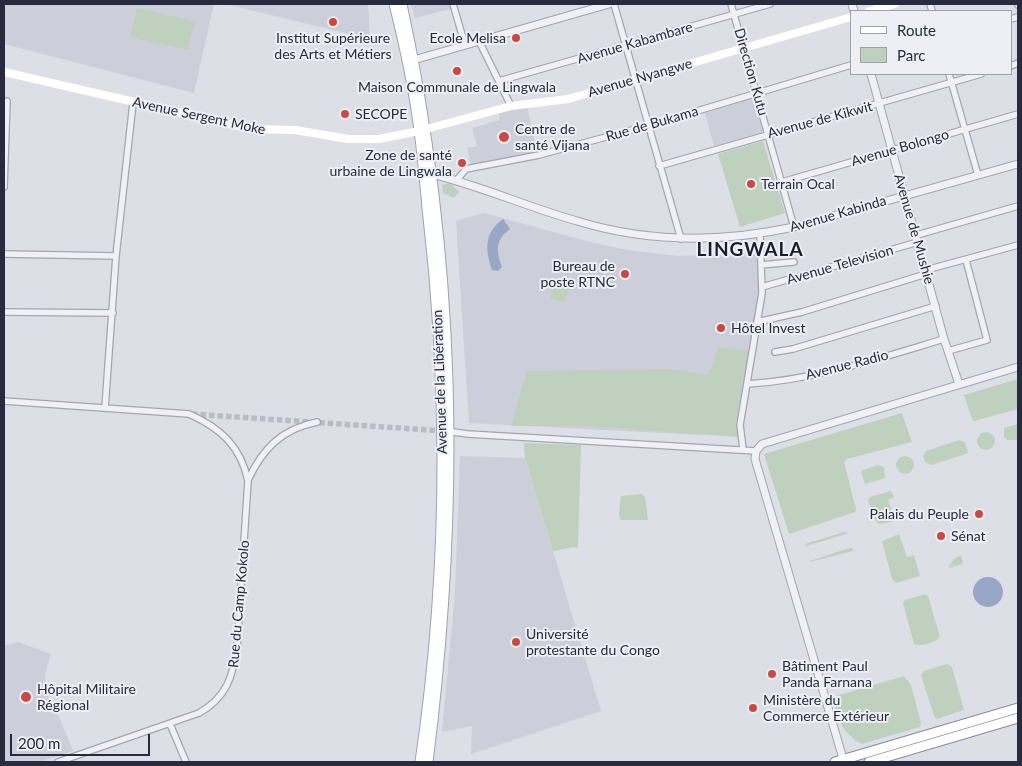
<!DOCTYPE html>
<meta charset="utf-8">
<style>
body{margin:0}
#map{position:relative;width:1022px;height:766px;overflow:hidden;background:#dddfe7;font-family:Lato,sans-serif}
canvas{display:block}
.frame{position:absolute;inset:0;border:5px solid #272b3d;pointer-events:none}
.legend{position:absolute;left:850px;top:10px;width:162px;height:65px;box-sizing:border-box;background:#edeff4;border:1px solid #9ea1ab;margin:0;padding:6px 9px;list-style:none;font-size:15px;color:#272b3d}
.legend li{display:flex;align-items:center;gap:10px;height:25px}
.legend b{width:25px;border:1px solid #9ea1ab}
.scale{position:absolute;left:10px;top:734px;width:140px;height:22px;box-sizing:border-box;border:2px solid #272b3d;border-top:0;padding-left:6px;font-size:15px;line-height:18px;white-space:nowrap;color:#272b3d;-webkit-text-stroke:4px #edeff4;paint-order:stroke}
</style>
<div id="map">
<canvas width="1022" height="766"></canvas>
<div class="frame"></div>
<ul class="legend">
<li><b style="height:6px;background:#fff"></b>Route</li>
<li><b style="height:14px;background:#c0d0bf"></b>Parc</li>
</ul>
<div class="scale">200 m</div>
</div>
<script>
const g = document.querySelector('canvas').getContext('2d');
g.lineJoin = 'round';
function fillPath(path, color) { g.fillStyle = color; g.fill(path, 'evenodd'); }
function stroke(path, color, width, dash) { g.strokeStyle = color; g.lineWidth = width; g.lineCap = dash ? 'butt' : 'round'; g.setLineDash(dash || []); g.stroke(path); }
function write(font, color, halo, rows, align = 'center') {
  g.font = font + ' Lato,sans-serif'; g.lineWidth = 4; g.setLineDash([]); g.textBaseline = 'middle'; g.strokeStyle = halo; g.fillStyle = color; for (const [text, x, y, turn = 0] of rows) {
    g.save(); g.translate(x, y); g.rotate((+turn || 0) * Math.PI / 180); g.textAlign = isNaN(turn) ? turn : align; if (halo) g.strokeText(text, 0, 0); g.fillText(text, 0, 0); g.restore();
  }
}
const built = new Path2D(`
 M4,4H214L194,93L4,44Z
 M225,4H368L370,39Z
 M411,4H453L454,8L415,18Z
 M753,98L763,132L714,146L705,113Z
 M527,106L537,152L471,165L467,148L477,146L472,128L500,120L499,114Z
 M484,213L590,242L627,250L678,256L761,254L762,287L753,351L719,347L702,435L469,423L456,221Z
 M460,456L525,458L601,711L471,754L472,726L442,732L455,593Z
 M18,642L51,654L45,674L46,692L59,717L73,751L39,762H4V646Z`);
const green = new Path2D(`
 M137,8L195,21L188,50L130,37Z
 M763,141L785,213L740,227L718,154Z
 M450,183L459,192L454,198L443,193L442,185Z
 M556,280L571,284L565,302L550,298Z
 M719,347L749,350L736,424L738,437L586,426H511L527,371L669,369L708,375Z
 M1018,379V409L974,421L972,419L964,395Z
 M902,413L912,442L847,459L844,462L856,509L855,512L789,534L764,454Z
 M1018,424V440H1008L1004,437V428Z
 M977 441a9 9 0 1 1 18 0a9 9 0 1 1-18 0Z
 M959,440L965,442L968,453L932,465L925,462L923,456L926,451Z
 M524,443L581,445L578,548L574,547L553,551L525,458Z
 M896 465a9 9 0 1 1 18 0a9 9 0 1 1-18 0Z
 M878,465L884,467L885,478L865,484L861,471Z
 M891,491L894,497L888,500L895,521L879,524L875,520L868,500L870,497Z
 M642,494L645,497L648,520H621L619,515L621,496Z
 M844,532L849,533L806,546L805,544Z
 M899,534L907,557L914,555L920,576L896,583L892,579L882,541Z
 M849,548H852L853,551L810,562V561Z
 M961,555L963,564L948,568L954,559Z
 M925,594L928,596L940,637C935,643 921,647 914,644L903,603L905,600Z
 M947,664L952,667L964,710L937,719L934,716L921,675L924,671Z
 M904,676L911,685L921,723L920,727L862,744C846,737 831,714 836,696Z`);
const water = new Path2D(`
 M503,219L510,229C495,240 496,251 502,267L498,271L492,270C485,249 484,233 503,219Z
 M973 592a15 15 0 1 1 30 0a15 15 0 1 1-30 0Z`);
const minorTunnel = new Path2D(`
 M192,414L444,431`);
const minor = new Path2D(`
 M453,4L465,45
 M614,4L681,239
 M731,4L794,227
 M930,4L932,11
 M1018,4V5
 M1011,19L1018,17
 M479,41L511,106
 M1011,66L1018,63
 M949,74L978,175
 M499,81L770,4
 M4,102L7,101L4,187
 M659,166L981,74
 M456,181L466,169L539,155L647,126L851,65
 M782,182L1018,114
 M917,235L1018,206
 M4,254L116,256
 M761,265L794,262
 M926,270L1018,245
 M762,287L918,242
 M4,312L113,313
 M757,322L802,312L926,274
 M948,351L987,340L966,260
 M775,352L793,349L936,306
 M748,384C815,380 880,358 944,339
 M4,401L189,414C221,428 241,447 248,481L237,647C233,677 226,698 199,713L58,762
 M105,408L116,256L133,103
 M446,431L468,434L756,451
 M743,449L740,425L762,293L760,235
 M248,480C263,448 282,429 317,422
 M170,724L186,762`);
const tertiary = new Path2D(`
 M852,4L854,11
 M410,61L609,4
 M871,74L944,339L959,384
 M428,173C479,185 527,207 577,221C649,243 720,243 794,227L1018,164
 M844,762L755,459L756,451L762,444L1018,367`);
const secondary = new Path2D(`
 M869,11L895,4
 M4,72L252,129L295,130L348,139H379L419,131L511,106L568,99L851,17`);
const primary = new Path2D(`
 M394,4C405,48 415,94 420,139C423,162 425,185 427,208C449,393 447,578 420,762
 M402,4C457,259 461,503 428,762`);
const trunk = new Path2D(`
 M835,762L1018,708
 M869,762L1018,718`);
const markers = [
 [333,22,5,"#c94945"],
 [516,38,5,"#c94945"],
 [457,71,5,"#c94945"],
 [345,114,5,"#c94945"],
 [504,137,6,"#c94945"],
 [462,163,5,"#c94945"],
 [751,184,5,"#c94945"],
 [625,274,5,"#c94945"],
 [721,328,5,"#c94945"],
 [979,514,5,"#c94945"],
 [941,536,5,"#c94945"],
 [516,642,5,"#c94945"],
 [772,674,5,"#c94945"],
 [26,697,6,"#c94945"],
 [753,708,5,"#c94945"]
];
const poiNames = [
 ["Institut Supérieure",333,38,"center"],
 ["des Arts et Métiers",333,54,"center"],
 ["Ecole Melisa",506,38,"right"],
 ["Maison Communale de Lingwala",457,87,"center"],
 ["SECOPE",355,114],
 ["Centre de",515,129],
 ["santé Vijana",515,145],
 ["Zone de santé",452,155,"right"],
 ["urbaine de Lingwala",452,171,"right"],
 ["Terrain Ocal",761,184],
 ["Bureau de",615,266,"right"],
 ["poste RTNC",615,282,"right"],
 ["Hôtel Invest",731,328],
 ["Palais du Peuple",969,514,"right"],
 ["Sénat",951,536],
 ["Université",526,634],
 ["protestante du Congo",526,650],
 ["Bâtiment Paul",782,666],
 ["Panda Farnana",782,682],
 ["Hôpital Militaire",37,689],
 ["Régional",37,705],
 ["Ministère du",763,700],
 ["Commerce Extérieur",763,716]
];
const streetNames = [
 ["Avenue Kabambare",635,43,-16],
 ["Direction Kutu",751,72,74],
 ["Avenue Nyangwe",640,78,-16],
 ["Avenue Sergent Moke",199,116,12],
 ["Avenue de Kikwit",820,120,-15],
 ["Rue de Bukama",652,124,-16],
 ["Avenue Bolongo",900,148,-16],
 ["Avenue Kabinda",838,214,-16],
 ["Avenue de Mushie",914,229,74],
 ["Avenue Television",840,265,-16],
 ["Avenue Radio",847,365,-14],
 ["Avenue de la Libération",440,382,-92],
 ["Rue du Camp Kokolo",239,604,-85]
];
const districtNames = [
 ["LINGWALA",750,250]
];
fillPath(built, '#ccced9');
fillPath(green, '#c0d0bf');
fillPath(water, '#99a7c6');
stroke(minorTunnel, '#b9bbc5', 5.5, [5.5, 3]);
stroke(minor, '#a3a5b1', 8);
stroke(tertiary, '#a3a5b1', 9);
stroke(primary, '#9da2b2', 11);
stroke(trunk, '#858a9d', 11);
stroke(minor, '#f0f1f5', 5.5);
stroke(tertiary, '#f0f1f5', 7);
stroke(secondary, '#fff', 8);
stroke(primary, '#fff', 9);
stroke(trunk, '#fff', 9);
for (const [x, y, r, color] of markers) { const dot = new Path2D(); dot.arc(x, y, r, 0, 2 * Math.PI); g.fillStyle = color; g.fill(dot); stroke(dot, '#edeff4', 2); }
write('14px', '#272b3d', '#edeff4', poiNames, 'left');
write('14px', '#272b3d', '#edeff4', streetNames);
g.letterSpacing = '1px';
write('bold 19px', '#1a1d2d', '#edeff4', districtNames);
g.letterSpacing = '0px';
</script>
